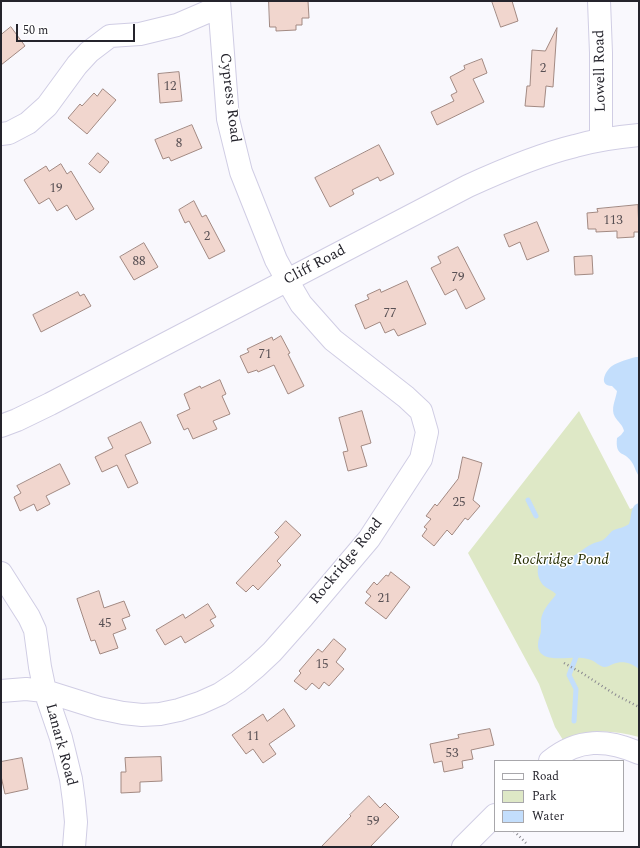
<!DOCTYPE html>
<style>
body{margin:0}
#map{position:relative;width:640px;height:848px;overflow:hidden;background:#f9f8fd;font-family:Spectral,serif}
canvas{display:block}
.frame{position:absolute;inset:0;border:2px solid #25242c;pointer-events:none}
.legend{position:absolute;left:494px;top:760px;width:130px;height:72px;box-sizing:border-box;background:#fff;border:1px solid #a8a7ab;margin:0;padding:5px 7px;list-style:none;font-size:12px;color:#25242c}
.legend li{display:flex;align-items:center;gap:8px;height:20px}
.legend b{width:20px;border:1px solid #a8a7ab}
.scale{position:absolute;left:16px;top:24px;width:119px;height:18px;box-sizing:border-box;border:2px solid #25242c;border-top:0;padding-left:5px;font-size:12px;line-height:14px;white-space:nowrap;color:#25242c;-webkit-text-stroke:3px #fff;paint-order:stroke}
</style>
<div id="map">
<canvas width="640" height="848"></canvas>
<div class="frame"></div>
<ul class="legend">
<li><b style="height:5px;background:#fff"></b>Road</li>
<li><b style="height:11px;background:#dee8c6"></b>Park</li>
<li><b style="height:11px;background:#c3defc"></b>Water</li>
</ul>
<div class="scale">50 m</div>
</div>
<script>
const g = document.querySelector('canvas').getContext('2d');
g.lineJoin = 'round';
function fillPath(path, color) { g.fillStyle = color; g.fill(path, 'evenodd'); }
function stroke(path, color, width, dash) { g.strokeStyle = color; g.lineWidth = width; g.lineCap = dash ? 'butt' : 'round'; g.setLineDash(dash || []); g.stroke(path); }
function write(font, color, halo, rows, align = 'center') {
  g.font = font + ' Spectral,serif'; g.lineWidth = 3; g.setLineDash([]); g.textBaseline = 'middle'; g.strokeStyle = halo; g.fillStyle = color; for (const [text, x, y, turn = 0] of rows) {
    g.save(); g.translate(x, y); g.rotate((+turn || 0) * Math.PI / 180); g.textAlign = isNaN(turn) ? turn : align; if (halo) g.strokeText(text, 0, 0); g.fillText(text, 0, 0); g.restore();
  }
}
const green = new Path2D(`
 M579,411L630,509L639,506V737C620,732 600,729 581,734C575,735 569,738 563,740L555,727L539,684L468,553Z`);
const water = new Path2D(`
 M636,357H639V476C635,471 635,466 631,461C624,451 615,457 617,438L621,435L624,431C623,425 618,422 615,417C610,409 616,399 617,391L612,386C598,386 605,371 612,366C618,362 628,359 636,357Z
 M639,503V669C631,663 623,660 613,664C610,665 608,667 604,667C599,666 596,662 591,660C588,659 585,658 582,658C569,656 537,665 538,644C538,640 540,636 541,632C541,628 541,624 541,620C542,611 549,603 555,596L556,594C552,590 547,589 543,585C539,580 537,574 538,568C538,560 544,554 552,556C554,556 556,557 558,558C563,558 569,557 573,556C580,553 585,547 592,544C596,542 599,542 603,540C607,537 609,534 612,531C617,528 624,528 629,524C632,516 630,505 639,503Z`);
const stream = new Path2D(`
 M528,500L536,516
 M574,721L576,689L569,675L576,657`);
const building = new Path2D(`
 M269,1H308L309,18H302V25H296V30L276,31V27H270Z
 M492,1H512L518,21L501,27Z
 M11,27L25,46L1,65V35Z
 M557,28L553,87L546,86L544,107L525,106L527,86H530L532,50L545,51Z
 M482,59L487,73L473,79L484,102L437,125L431,112L454,101L451,95L457,92L450,77L465,69L464,66Z
 M179,72L182,101L160,103L158,74Z
 M103,89L116,100L87,134L68,118L80,104L82,106L94,93L97,96Z
 M192,125L202,148L171,161L169,157L163,159L155,140Z
 M379,145L394,174L380,181L378,177L352,190L354,194L330,207L315,178Z
 M98,153L109,162L100,173L89,164Z
 M61,164L67,174L71,171L94,209L76,220L67,205L57,211L49,198L39,204L24,180L46,166L49,171Z
 M194,201L202,217L206,215L225,251L209,259L189,221L185,223L179,210Z
 M638,205L639,232H634V237L617,238V231L596,232V229H588L587,213L598,212L597,209Z
 M537,222L549,251L527,260L520,242L509,247L504,235Z
 M144,243L158,267L134,280L120,257Z
 M458,247L485,299L466,309L456,289L445,295L431,268L441,263L438,257Z
 M592,256L593,274L575,275L574,257Z
 M407,281L426,324L398,336L394,329L385,333L380,322L365,329L355,305L369,299L367,295L380,289L381,292Z
 M78,292L80,296L84,294L91,306L41,332L33,315Z
 M281,336L290,353L288,354L304,386L288,394L274,365L258,372L257,370L248,373L240,356L249,352L247,349L272,337L273,340Z
 M220,380L226,394L222,396L230,414L213,421L217,429L193,439L188,428L184,430L177,415L190,409L184,394L200,386L201,388Z
 M362,411L371,443L361,446L367,466L348,471L343,452L348,451L339,418Z
 M141,422L151,443L125,455L138,483L128,488L117,465L102,472L95,457L113,448L108,438Z
 M463,457L482,463L473,500L480,506L468,520L465,518L452,535L447,530L434,546L422,536L427,529L424,527L431,519L426,516L435,504L437,506L458,479Z
 M60,464L70,484L46,496L50,504L37,511L34,504L20,511L14,497L21,493L17,486Z
 M286,521L301,535L277,561L281,565L258,590L253,585L246,592L236,583L279,537L275,533Z
 M391,572L410,587L386,619L365,603L371,596L366,592L374,582L377,585L386,575L388,576Z
 M99,591L104,608L124,601L130,616L122,619L126,629L113,634L118,648L100,654L95,640L91,641L77,599Z
 M208,604L216,617L210,620L214,626L185,643L181,636L165,645L156,630L183,614L185,618Z
 M334,639L346,649L336,662L344,669L329,686L324,682L319,689L312,683L306,690L294,681L301,673L299,671L318,649L322,652Z
 M284,709L295,726L269,744L276,754L263,763L253,749L246,754L232,735L263,714L267,721Z
 M490,729L494,745L471,750L473,759L462,761L463,768L444,772L442,761L434,763L430,744L459,738L458,735Z
 M161,757L162,781L140,782V792L121,793V772H126L125,758Z
 M22,758L28,789L5,794L1,776V762Z
 M369,796L380,808L385,803L399,817L370,847H321L351,816L350,815Z`);
const path = new Path2D(`
 M564,663L582,673L616,695L639,707
 M514,831L526,843`);
const minor = new Path2D(`
 M599,1L601,53V140
 M1,134L9,133L28,123L47,106L77,65L89,52L110,36L140,34L177,25L219,7
 M1,426L17,420L50,404L468,186C503,170 538,155 575,146C596,140 617,137 639,135
 M1,573L29,617L35,630L40,667L45,691L61,738L71,779L74,801L76,822L74,847
 M1,691L26,689L35,690L45,691L99,708L123,713L142,715L160,714L179,710L200,703L220,694L238,682L256,667L272,652L303,617L369,539L421,459L427,432L421,411L406,397L333,340L301,304L287,280L276,260L241,172L228,119L219,1
 M550,761C578,738 607,739 639,753
 M463,847L495,815`);
const numberNames = [
 ["2",543,69],
 ["12",170,87],
 ["8",179,144],
 ["19",56,189],
 ["113",613,221],
 ["2",207,237],
 ["88",139,262],
 ["79",458,278],
 ["77",390,314],
 ["71",265,355],
 ["25",459,503],
 ["21",384,599],
 ["45",105,624],
 ["15",322,665],
 ["11",253,737],
 ["53",452,754],
 ["59",373,822]
];
const streetNames = [
 ["Lowell Road",601,71,-91],
 ["Cypress Road",229,98,83],
 ["Cliff Road",315,266,-28],
 ["Rockridge Road",347,562,-51],
 ["Lanark Road",60,745,75]
];
const parkNames = [
 ["Rockridge Pond",561,561]
];
fillPath(green, '#dee8c6');
fillPath(water, '#c3defc');
stroke(stream, '#c3defc', 5);
fillPath(building, '#f1d6ce');
stroke(building, '#a28982', 1);
stroke(minor, '#d0cde4', 24);
stroke(path, '#8a8990', 2.5, [1, 3]);
stroke(minor, '#fff', 22);
write('13px', '#585054', null, numberNames);
write('15px', '#25242c', '#fff', streetNames);
write('italic 15px', '#262e02', '#fff', parkNames);
</script>
